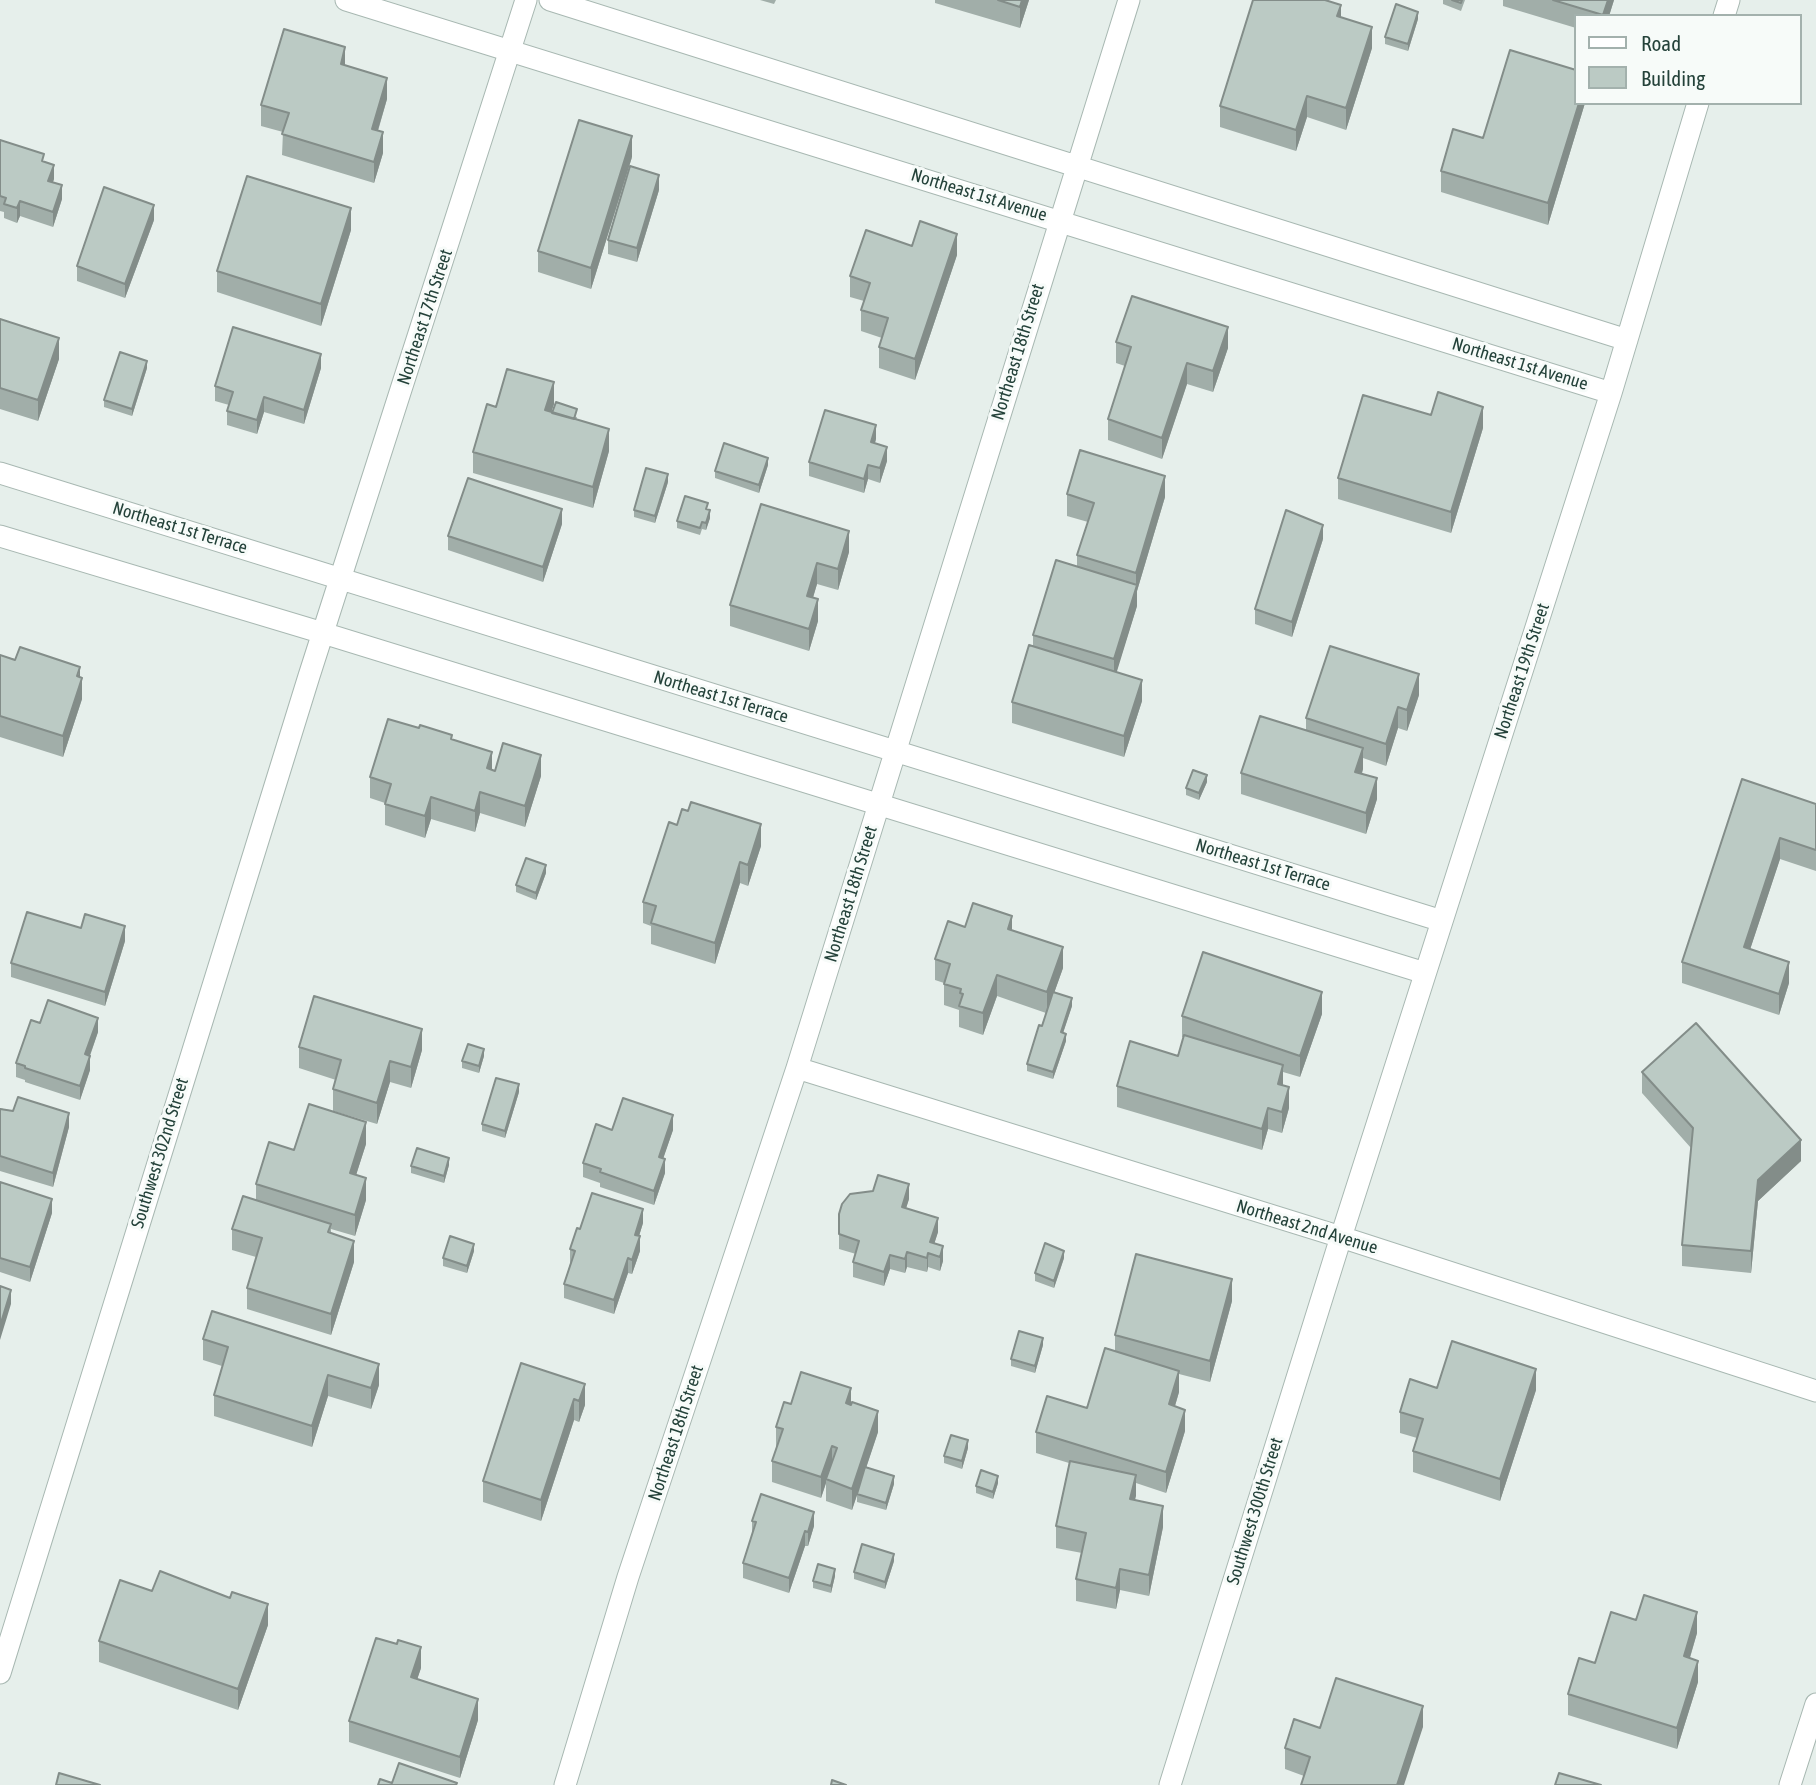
<!DOCTYPE html>
<style>
body{margin:0}
#map{position:relative;width:1816px;height:1785px;overflow:hidden;background:#e6efeb;font-family:"Asap Condensed",sans-serif}
canvas{display:block}
.legend{position:absolute;left:1574px;top:14px;width:228px;height:91px;box-sizing:border-box;background:#f7fbf9;border:2px solid #a3b1ad;margin:0;padding:9px 12px;list-style:none;font-size:21px;color:#24423a}
.legend li{display:flex;align-items:center;gap:14px;height:35px}
.legend b{width:35px;border:2px solid #a3b1ad}
</style>
<div id="map">
<canvas width="1816" height="1785"></canvas>
<ul class="legend">
<li><b style="height:9px;background:#fff"></b>Road</li>
<li><b style="height:19px;background:#bbcac4"></b>Building</li>
</ul>
</div>
<script>
const g = document.querySelector('canvas').getContext('2d');
g.lineJoin = 'round';
function stroke(path, color, width, dash) { g.strokeStyle = color; g.lineWidth = width; g.lineCap = dash ? 'butt' : 'round'; g.setLineDash(dash || []); g.stroke(path); }
function fillPath(path, color) { g.fillStyle = color; g.fill(path, 'evenodd'); }
function write(font, color, halo, rows, align = 'center') {
  g.font = font + ' "Asap Condensed",sans-serif'; g.lineWidth = 6; g.setLineDash([]); g.textBaseline = 'middle'; g.strokeStyle = halo; g.fillStyle = color; for (const [text, x, y, turn = 0] of rows) {
    g.save(); g.translate(x, y); g.rotate((+turn || 0) * Math.PI / 180); g.textAlign = isNaN(turn) ? turn : align; if (halo) g.strokeText(text, 0, 0); g.fillText(text, 0, 0); g.restore();
  }
}
const minor = new Path2D(`
 M346,0L1611,393
 M550,0L1627,340
 M1724,16L1729,0
 M0,473L1442,921
 M0,536L323,633L1425,973
 M797,1068L1341,1237L1816,1391
 M0,1673L309,676L526,0
 M565,1785L628,1577L797,1068L1129,0
 M1170,1785L1341,1237L1611,393L1698,103
 M1790,1785L1816,1704`);
const wall = new Path2D(`
 M760,0H776L774,4Z
 M935,0H1029L1020,28L935,3Z
 M1443,0H1465L1461,11L1443,4Z
 M1503,0H1614L1609,16H1576V28L1503,6Z
 M1341,18L1372,48L1346,130L1307,117L1296,151L1220,127V106Z
 M1418,19L1408,51L1385,44V37Z
 M345,65L387,99L378,131L383,153L374,183L282,155L283,132L261,126V105Z
 M1576,103H1585L1548,225L1441,192V171L1483,138Z
 M0,140L44,162L54,179L53,182L62,199L53,227L20,216L17,223L4,218V212L0,211Z
 M632,157L591,289L538,272V251Z
 M659,190L637,262L608,254V240Z
 M154,220L125,298L77,281V266Z
 M351,230L321,326L217,292V271Z
 M912,246L957,255L915,380L879,368V347L882,338L861,331V310L864,301L850,297V276Z
 M0,319L59,359L38,421L0,409Z
 M1116,342L1228,348L1213,392L1187,384L1162,459L1108,440V419L1125,366L1116,363Z
 M147,368L132,416L104,407V400Z
 M321,368L304,424L264,412L257,434L227,425V411L229,405L215,401V386Z
 M554,404L551,412L577,417L576,420L609,451L593,508L473,473V452L496,407Z
 M1483,428L1451,533L1338,499V478Z
 M876,439L875,443L887,461L880,483L868,479L864,493L809,476V462Z
 M768,465L759,493L715,478V471Z
 M668,482L655,523L634,517V510Z
 M1067,494L1165,497L1137,591V606L1116,672L1142,701L1124,757L1012,723V702L1033,646V635L1077,566V555L1088,522L1067,516Z
 M761,504L849,552L838,590L817,584L813,598L818,621L809,651L730,626V605Z
 M708,510L710,518L706,530L702,529L700,535L677,528V521Z
 M562,524L543,582L448,550V536Z
 M1323,539L1292,637L1255,624V609Z
 M0,655L80,677L82,699L63,757L0,737Z
 M1419,695L1407,731L1398,728L1386,766L1363,758V769L1362,774L1377,799L1366,834L1241,794V773L1306,731V718Z
 M452,739L492,770L541,776L525,827L480,813L475,832L431,819L425,838L385,825V803L370,798V777Z
 M1742,779L1816,804V871L1780,859L1750,949L1789,983L1779,1015L1682,983V962Z
 M1207,782L1199,800L1186,795V788Z
 M677,825L761,846L748,886L740,883L715,964L651,944V926L643,923V902Z
 M546,873L536,900L516,892V885Z
 M965,927L1012,930L1063,968L1054,993L1072,1006L1063,1033L1066,1041L1053,1079L1027,1071V1064L1046,1013L997,996L983,1035L959,1027V1010L944,1005V983L935,980V959Z
 M125,941L105,1006L11,977V963Z
 M1322,1014L1300,1077L1283,1072V1085L1289,1108L1282,1133L1268,1129L1262,1150L1117,1107V1086L1178,1056L1184,1038L1182,1037V1016Z
 M40,1023L98,1032L90,1056V1070L80,1100L25,1082V1080L16,1077V1063Z
 M299,1047L422,1050L411,1088L390,1082L377,1124L333,1111V1089L336,1080L299,1068Z
 M484,1056L479,1073L462,1068V1061Z
 M1642,1072L1801,1161L1758,1201L1751,1273L1682,1266V1245L1691,1148L1642,1093Z
 M519,1092L505,1138L482,1131V1124Z
 M0,1108L69,1127L53,1187L0,1171Z
 M612,1130H673L663,1158L665,1173L654,1205L600,1187V1183L583,1177V1163Z
 M366,1144L356,1175L366,1200L355,1236L331,1229V1233L354,1262L331,1335L247,1309V1288L256,1257L232,1250V1229L256,1200V1184L294,1150Z
 M449,1165L444,1183L411,1173V1166Z
 M0,1182L52,1213L30,1282L0,1272Z
 M909,1199L906,1208L938,1232L934,1244L943,1261L940,1271L928,1267L927,1272L907,1267L905,1273L890,1269L884,1286L853,1277V1262L856,1254L839,1249V1214Z
 M643,1223L639,1236L640,1251L632,1274L628,1273L614,1314L564,1298V1284L570,1264V1249L580,1229Z
 M474,1251L467,1273L443,1266V1258Z
 M1064,1258L1054,1288L1035,1281V1273Z
 M1232,1301L1210,1382L1179,1374V1392L1175,1406L1185,1431L1166,1493L1136,1483L1135,1500L1163,1527L1149,1596L1120,1590L1116,1609L1076,1601V1579L1082,1553L1056,1548V1526L1069,1463L1036,1453V1432L1087,1408L1115,1351V1335Z
 M203,1339L379,1385L371,1409L328,1396L312,1447L214,1416V1395L222,1366L203,1360Z
 M1043,1345L1035,1373L1011,1366V1359Z
 M521,1363L585,1405L579,1422L574,1420L541,1521L483,1502V1481Z
 M1437,1388L1536,1390L1500,1501L1413,1472V1451L1417,1438L1400,1433V1412Z
 M791,1404H851L878,1432L866,1468L894,1484L886,1510L857,1502V1495L852,1510L826,1501V1483L821,1498L772,1482V1461L776,1448V1427Z
 M968,1448L962,1469L944,1463V1456Z
 M998,1483L993,1499L976,1493V1486Z
 M752,1521L814,1526L808,1546H805L789,1593L743,1578V1563L752,1535Z
 M894,1561L885,1589L854,1579V1572Z
 M835,1576L831,1593L813,1588V1581Z
 M152,1591L268,1625L238,1710L99,1662V1641Z
 M1636,1620L1697,1633L1690,1658L1698,1682L1677,1749L1568,1715V1694Z
 M421,1668L417,1679L478,1720L460,1778L349,1742V1721Z
 M1423,1727L1304,1776L1285,1769V1748L1320,1728Z`);
const shadedWall = new Path2D(`
 M1022,0H1029L1020,28V7Z
 M1608,0H1614L1609,16L1603,15Z
 M1341,5V26L1337,16Z
 M1418,12V19L1408,51V44Z
 M1372,27V48L1346,130V108Z
 M345,47V68L341,64Z
 M387,78V99L372,150V129Z
 M1307,96V117L1296,151V130Z
 M1579,103H1585L1548,225V203Z
 M383,132V153L374,183V162Z
 M632,136V157L591,289V268Z
 M54,165V179L48,195V181Z
 M659,175V190L637,262V248Z
 M62,185V199L53,227V212Z
 M20,201V216L17,223V208Z
 M154,205V220L125,298V284Z
 M351,208V230L321,326V304Z
 M957,234V255L915,380V359Z
 M1228,327V348L1213,392V371Z
 M59,338V359L38,421V400Z
 M321,354V368L304,424V410Z
 M147,361V368L132,416V409Z
 M1187,363V384L1162,459V438Z
 M554,382V404L545,432V410Z
 M264,397V412L257,434V420Z
 M1483,407V428L1451,533V512Z
 M876,425V439L871,456V442Z
 M609,429V451L593,508V487Z
 M887,447V461L880,483V468Z
 M768,458V465L759,493V485Z
 M868,465V479L864,493V479Z
 M668,474V482L655,523V516Z
 M1165,476V497L1137,591V606L1114,681V659L1136,587V573Z
 M562,509V524L543,582V567Z
 M710,510V518L706,530V523Z
 M1323,525V539L1292,637V622Z
 M849,531V552L838,590V569Z
 M817,563V584L807,617V596Z
 M818,599V621L809,651V629Z
 M80,667V685L82,678V699L63,757V736Z
 M1419,674V695L1407,731V710Z
 M1142,680V701L1124,757V736Z
 M1398,707V728L1386,766V744Z
 M1363,748V769L1355,793V772Z
 M492,752V773L487,768Z
 M541,755V776L525,827V806Z
 M1207,775V782L1199,800V793Z
 M1377,778V799L1366,834V813Z
 M480,792V813L475,832V811Z
 M431,797V819L425,838V816Z
 M761,824V846L748,886V865Z
 M1780,838V859L1744,968V947Z
 M740,862V883L715,964V943Z
 M546,865V873L536,900V893Z
 M1012,916V937L1008,929Z
 M125,926V941L105,1006V992Z
 M1063,947V968L1047,1013V992Z
 M1789,962V983L1779,1015V994Z
 M997,975V996L983,1035V1013Z
 M1322,992V1014L1300,1077V1056Z
 M1072,998V1006L1061,1039V1032Z
 M98,1018V1032L85,1069V1054Z
 M422,1029V1050L411,1088V1067Z
 M1066,1034V1041L1053,1079V1072Z
 M484,1049V1056L479,1073V1066Z
 M90,1056V1070L80,1100V1086Z
 M390,1061V1082L377,1124V1103Z
 M1283,1065V1086L1278,1084Z
 M519,1084V1092L505,1138V1131Z
 M1289,1087V1108L1282,1133V1112Z
 M1268,1108V1129L1262,1150V1129Z
 M69,1113V1127L53,1187V1173Z
 M673,1115V1130L659,1171V1157Z
 M366,1122V1144L350,1194V1173Z
 M1801,1140V1161L1758,1201L1751,1273V1251L1758,1180Z
 M449,1158V1165L444,1183V1176Z
 M665,1159V1173L654,1205V1191Z
 M366,1178V1200L355,1236V1215Z
 M909,1184V1199L902,1221V1207Z
 M52,1199V1213L30,1282V1267Z
 M643,1209V1223L635,1249V1235Z
 M938,1218V1232L931,1254L930,1242Z
 M640,1236V1251L632,1274V1260Z
 M354,1241V1262L331,1335V1314Z
 M474,1244V1251L467,1273V1266Z
 M943,1246V1261L940,1271V1257Z
 M1064,1251V1258L1054,1288V1281Z
 M907,1252V1267L905,1273V1259Z
 M928,1253V1267L927,1272V1258Z
 M890,1255V1269L884,1286V1272Z
 M628,1258V1273L614,1314V1300Z
 M1232,1279V1301L1210,1382V1361Z
 M11,1290V1304L0,1340V1326Z
 M1043,1338V1345L1035,1373V1366Z
 M379,1364V1385L371,1409V1388Z
 M1536,1369V1390L1500,1501V1479Z
 M1179,1371V1392L1169,1426V1404Z
 M328,1375V1396L312,1447V1426Z
 M585,1384V1405L579,1422V1401Z
 M851,1388V1409L846,1403Z
 M574,1399V1420L541,1521V1500Z
 M1185,1410V1431L1166,1493V1472Z
 M878,1411V1432L852,1510V1489Z
 M968,1440V1448L962,1469V1461Z
 M832,1446V1467L826,1479V1483L821,1498V1477Z
 M1136,1475V1496L1130,1520V1499Z
 M894,1476V1484L886,1510V1503Z
 M998,1476V1483L993,1499V1492Z
 M1163,1506V1527L1149,1596V1575Z
 M814,1512V1526L808,1546V1532Z
 M805,1531V1546L789,1593V1578Z
 M894,1554V1561L885,1589V1582Z
 M835,1569V1576L831,1593V1586Z
 M1120,1569V1590L1116,1609V1588Z
 M268,1604V1625L238,1710V1689Z
 M1697,1612V1633L1684,1677V1656Z
 M421,1647V1668L411,1698V1677Z
 M1698,1661V1682L1677,1749V1728Z
 M478,1699V1720L460,1778V1757Z
 M1423,1706V1727L1404,1785H1397Z`);
const building = new Path2D(`
 M998,0H1022L1020,7Z
 M1253,0H1325L1341,5L1337,16L1372,27L1346,108L1307,96L1296,130L1220,106Z
 M1452,0H1462L1461,3Z
 M1553,0H1608L1603,15Z
 M1396,4L1418,12L1408,44L1385,37Z
 M284,29L345,47L341,64L387,78L372,129L383,132L374,162L282,134L289,113L261,105Z
 M1510,50L1576,70V103H1579L1548,203L1441,171L1453,129L1483,138Z
 M579,120L632,136L591,268L538,251Z
 M0,140L44,154L42,161L54,165L48,181L62,185L53,212L20,201L17,208L4,204L6,198L0,196Z
 M630,166L659,175L637,248L608,240Z
 M247,176L351,208L321,304L217,271Z
 M104,187L154,205L125,284L77,266Z
 M920,221L957,234L915,359L879,347L888,318L861,310L870,283L850,276L866,230L912,246Z
 M1132,296L1228,327L1213,371L1187,363L1162,438L1108,419L1131,347L1116,342Z
 M0,319L59,338L38,400L0,388Z
 M233,327L321,354L304,410L264,397L257,420L227,411L233,392L215,386Z
 M120,352L147,361L132,409L104,400Z
 M507,369L554,382L545,410L609,429L593,487L473,452L487,404L496,407Z
 M1438,392L1483,407L1451,512L1338,478L1363,395L1431,415Z
 M556,402L577,409L574,419L552,413Z
 M825,410L876,425L871,442L887,447L880,468L868,465L864,479L809,462Z
 M724,443L768,458L759,485L715,471Z
 M1080,450L1165,476L1136,573L1077,555L1094,503L1067,494Z
 M646,468L668,474L655,516L634,510Z
 M468,478L562,509L543,567L448,536Z
 M685,496L708,503L706,509L710,510L706,523L702,522L700,528L677,521Z
 M761,504L849,531L838,569L817,563L807,596L818,599L809,629L730,605Z
 M1286,510L1323,525L1292,622L1255,609Z
 M1056,560L1137,585L1114,659L1033,635Z
 M1029,645L1142,680L1124,736L1012,702Z
 M1330,646L1419,674L1407,710L1398,707L1386,744L1306,718Z
 M20,647L80,667L77,676L82,678L63,736L0,716V655L15,660Z
 M1260,716L1363,748L1355,772L1377,778L1366,813L1241,773Z
 M388,719L419,728L420,725L452,735L451,739L492,752L487,768L495,771L503,743L541,755L525,806L480,792L475,811L431,797L425,816L385,804L391,784L370,777Z
 M1193,770L1207,775L1199,793L1186,788Z
 M1742,779L1816,804V850L1780,838L1744,947L1789,962L1779,994L1682,962Z
 M691,802L761,824L748,865L740,862L715,943L651,923L656,906L643,902L669,822L677,825L682,809L688,811Z
 M526,858L546,865L536,893L516,885Z
 M973,903L1012,916L1008,929L1063,947L1047,992L997,975L983,1013L959,1006L963,994L960,993L961,989L944,984L950,964L935,959L948,921L965,927Z
 M27,912L81,928L85,914L125,926L105,992L11,963Z
 M1203,952L1322,992L1300,1056L1182,1016Z
 M1053,992L1072,998L1061,1032L1066,1034L1053,1072L1027,1064L1039,1025L1042,1026Z
 M314,996L422,1029L411,1067L390,1061L377,1103L333,1089L341,1060L299,1047Z
 M48,1000L98,1018L85,1054L90,1056L80,1086L25,1068V1066L16,1063L31,1020L40,1023Z
 M1696,1023L1801,1140L1758,1180L1751,1251L1682,1245L1693,1128L1642,1072Z
 M1184,1035L1283,1065L1278,1084L1289,1087L1282,1112L1268,1108L1262,1129L1117,1086L1130,1041L1178,1056Z
 M468,1044L484,1049L479,1066L462,1061Z
 M496,1078L519,1084L505,1131L482,1124Z
 M18,1097L69,1113L53,1173L0,1156V1109L13,1111Z
 M623,1098L673,1115L659,1157L665,1159L654,1191L600,1172L601,1169L583,1163L596,1124L612,1130Z
 M309,1104L366,1122L350,1173L366,1178L355,1215L256,1184L269,1142L294,1150Z
 M417,1148L449,1158L444,1176L411,1166Z
 M878,1175L909,1184L902,1207L938,1218L930,1242L943,1246L940,1257L928,1253L927,1258L907,1252L905,1259L890,1255L884,1272L853,1262L859,1241L839,1234V1214L842,1204L850,1194L873,1191Z
 M0,1182L52,1199L30,1267L0,1258Z
 M592,1193L643,1209L635,1235L640,1236L632,1260L628,1258L614,1300L564,1284L575,1251L570,1249L577,1228L580,1229Z
 M243,1196L331,1224L328,1232L354,1241L331,1314L247,1288L262,1238L232,1229Z
 M450,1236L474,1244L467,1266L443,1258Z
 M1045,1243L1064,1251L1054,1281L1035,1273Z
 M1136,1254L1232,1279L1210,1361L1115,1335Z
 M0,1286L11,1290L0,1326Z
 M212,1311L379,1364L371,1388L328,1375L312,1426L214,1395L228,1347L203,1339Z
 M1019,1331L1043,1338L1035,1366L1011,1359Z
 M1452,1341L1536,1369L1500,1479L1413,1451L1423,1419L1400,1412L1410,1379L1437,1388Z
 M1105,1348L1179,1371L1169,1404L1185,1410L1166,1472L1036,1432L1047,1396L1087,1408Z
 M521,1363L585,1384L579,1401L574,1399L541,1500L483,1481Z
 M801,1372L851,1388L846,1403L851,1405L852,1402L878,1411L852,1489L826,1479L837,1448L832,1446L821,1477L772,1461L783,1429L776,1427L784,1402L791,1404Z
 M951,1435L968,1440L962,1461L944,1456Z
 M1070,1461L1136,1475L1130,1499L1163,1506L1149,1575L1120,1569L1116,1588L1076,1579L1086,1533L1056,1526Z
 M865,1467L894,1476L886,1503L857,1494Z
 M981,1470L998,1476L993,1492L976,1486Z
 M761,1494L814,1512L808,1532L805,1531L789,1578L743,1563L756,1522L752,1521Z
 M862,1544L894,1554L885,1582L854,1572Z
 M818,1564L835,1569L831,1586L813,1581Z
 M160,1571L230,1598L232,1592L268,1604L238,1689L99,1641L120,1580L152,1591Z
 M1644,1595L1697,1612L1684,1656L1698,1661L1677,1728L1568,1694L1579,1658L1595,1663L1611,1612L1636,1620Z
 M376,1638L397,1644L398,1640L421,1647L411,1677L478,1699L460,1757L349,1721Z
 M1336,1678L1423,1706L1397,1785H1301L1310,1757L1285,1748L1294,1719L1320,1728Z
 M399,1763L457,1783L456,1785H378L380,1779L392,1783Z
 M59,1773L100,1785H56Z
 M1559,1773L1601,1785H1555Z
 M832,1780L846,1785H831Z`);
const streetNames = [
 ["Northeast 1st Avenue",979,195,17],
 ["Northeast 17th Street",425,317,-72],
 ["Northeast 18th Street",1018,352,-73],
 ["Northeast 1st Avenue",1520,364,17],
 ["Northeast 1st Terrace",180,528,17],
 ["Northeast 19th Street",1522,671,-72],
 ["Northeast 1st Terrace",721,697,17],
 ["Northeast 1st Terrace",1263,865,17],
 ["Northeast 18th Street",851,894,-73],
 ["Southwest 302nd Street",160,1153,-73],
 ["Northeast 2nd Avenue",1307,1227,17],
 ["Northeast 18th Street",676,1433,-72],
 ["Southwest 300th Street",1255,1511,-73]
];
stroke(minor, '#a8b8b2', 23);
stroke(minor, '#fff', 21);
fillPath(wall, '#a1aea9');
fillPath(shadedWall, '#838d89');
fillPath(building, '#bbcac4');
stroke(building, '#838d89', 2);
write('18px', '#24423a', '#f7fbf9', streetNames);
</script>
